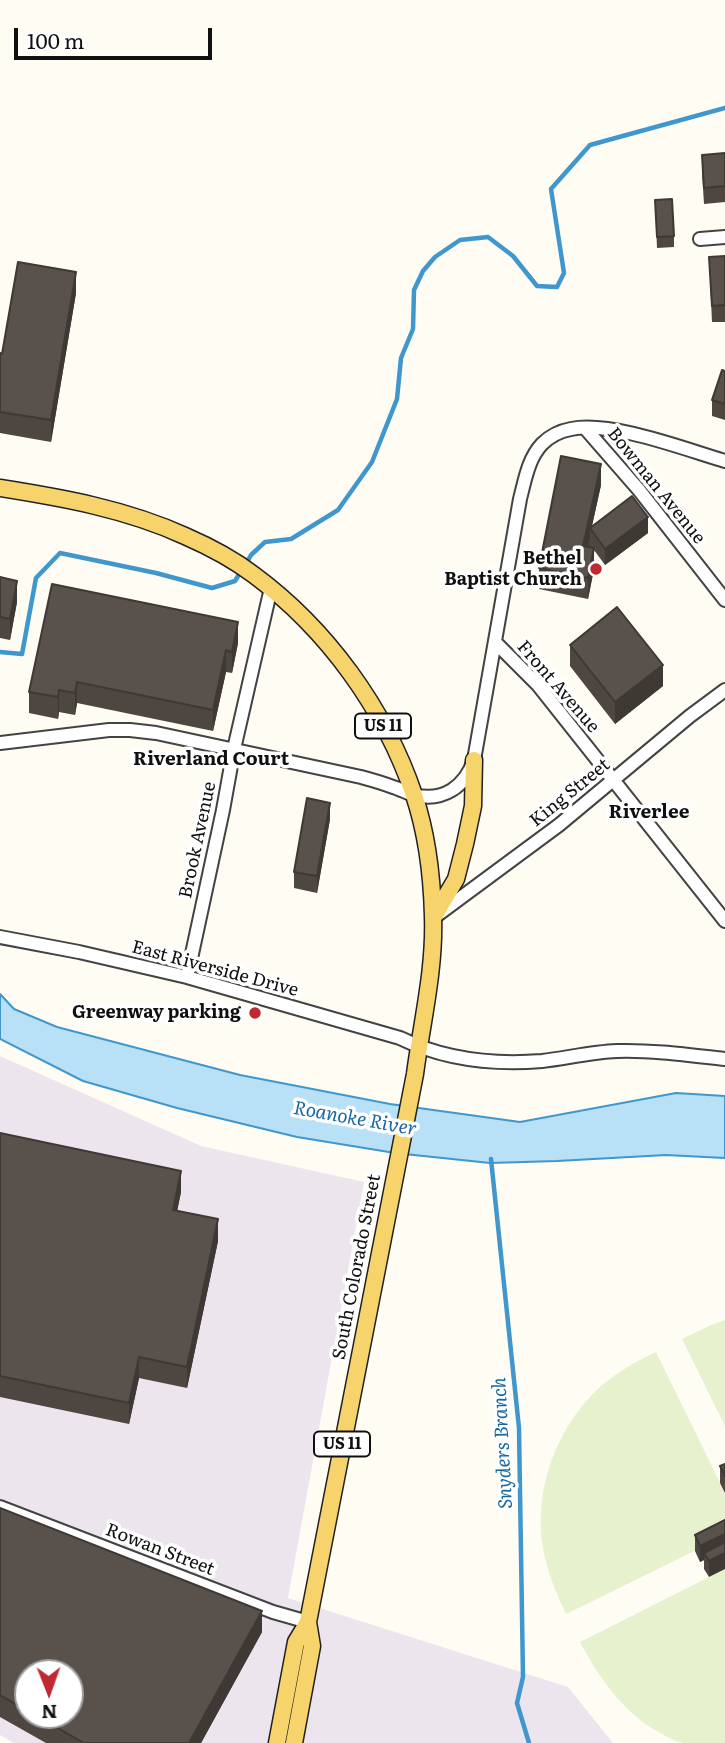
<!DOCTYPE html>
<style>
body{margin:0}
#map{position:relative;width:725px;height:1743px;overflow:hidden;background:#fffcf3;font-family:Literata,serif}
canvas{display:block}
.north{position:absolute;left:14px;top:1659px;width:70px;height:70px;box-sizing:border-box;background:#fff;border:2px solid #9f9f9f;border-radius:50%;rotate:179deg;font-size:19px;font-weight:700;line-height:28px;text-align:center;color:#101010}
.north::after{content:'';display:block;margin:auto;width:24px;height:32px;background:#c02832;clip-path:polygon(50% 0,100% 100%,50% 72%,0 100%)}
.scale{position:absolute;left:14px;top:28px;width:198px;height:32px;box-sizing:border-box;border:4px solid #101010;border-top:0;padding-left:9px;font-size:21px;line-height:24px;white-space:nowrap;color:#101010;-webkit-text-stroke:5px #fff;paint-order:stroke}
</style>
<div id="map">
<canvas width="725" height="1743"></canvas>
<div class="north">N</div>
<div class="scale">100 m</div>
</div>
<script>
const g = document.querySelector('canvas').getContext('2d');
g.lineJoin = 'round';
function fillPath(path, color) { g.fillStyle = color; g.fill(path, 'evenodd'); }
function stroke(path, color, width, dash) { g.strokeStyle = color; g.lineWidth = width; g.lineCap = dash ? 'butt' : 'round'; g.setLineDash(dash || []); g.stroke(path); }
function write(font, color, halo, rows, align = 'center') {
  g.font = font + ' Literata,serif'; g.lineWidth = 7; g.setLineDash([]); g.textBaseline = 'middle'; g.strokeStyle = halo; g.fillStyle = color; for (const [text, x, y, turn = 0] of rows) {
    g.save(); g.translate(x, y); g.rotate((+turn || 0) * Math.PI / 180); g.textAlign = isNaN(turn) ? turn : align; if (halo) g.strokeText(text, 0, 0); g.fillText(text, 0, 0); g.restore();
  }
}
const industrial = new Path2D(`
 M0,1056L201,1146L364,1182L288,1598L568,1687L613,1743H14L0,1735ZM28,1673H70V1715H28Z`);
const pitch = new Path2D(`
 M725,1320V1426L682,1339L709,1326Z
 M656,1352L725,1493V1536L566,1614C556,1593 547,1571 543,1548C533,1489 557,1426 601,1386C618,1372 636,1361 656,1352Z
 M725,1569V1743C711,1743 695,1743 682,1743C675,1741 668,1737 662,1734C624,1714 600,1679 580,1642Z`);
const water = new Path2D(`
 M0,994L14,1009L57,1027L240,1075L390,1104L520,1122L676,1093L725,1096V1158L666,1155L557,1161L490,1163L395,1153L297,1137L177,1108L83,1081L0,1039Z`);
const stream = new Path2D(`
 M246,564L251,555L265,542L291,539L338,510L372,462L397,399L401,358L413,329L414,290L423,271L435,257L460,240L488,237L513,256L537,286L557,287L564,273L551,189L590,145L725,108
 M0,652L22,654L36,578L60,553L156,573L212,588L235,581L241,571
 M491,1159L519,1428L523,1677L517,1703L529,1743`);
const minor = new Path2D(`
 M700,239L725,237
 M585,428L639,490L725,600
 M495,642L538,685L725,921
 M0,743L109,730H130L156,733L361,777C372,780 383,783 393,787C400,789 407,793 414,795C443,802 465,787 474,760L520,499C525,480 528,459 542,444C550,436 560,431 571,429C612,421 684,449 725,461
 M436,916L559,825L690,716L725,690
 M0,937L79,952L187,977L400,1038C445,1060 492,1065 542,1061C567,1058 592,1052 617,1051C653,1050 689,1055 725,1059
 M187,977L223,810L234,749L271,588
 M0,1507L273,1612L308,1622`);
const major = new Path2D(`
 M0,488C63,498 126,509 185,536C208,546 233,559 254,575C327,629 385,709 414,795C427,834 432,876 433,916C435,969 422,1021 415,1074L308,1622L296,1642L277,1743
 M433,918L456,879L465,844L473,806L474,760
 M294,1743L312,1646L308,1622`);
const wall = new Path2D(`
 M725,153V202L704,204L702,172V155Z
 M655,200L674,236V247L657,248Z
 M725,256V322H712L709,257Z
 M76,293L51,442L0,433V353L2,354Z
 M725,371V420L712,416V400Z
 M601,485L592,526L648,533L605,565L594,550V569L588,599L539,589V568Z
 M0,577L17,602L10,640L0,638Z
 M238,643L232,673L226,672L213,731L77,703L75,715L59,712L58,719L29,713V692Z
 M570,645L663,686L615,724L570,666Z
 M330,819L317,893L294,888V872Z
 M0,1133L181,1192L177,1211L218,1241L187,1388L139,1378L129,1424L0,1397Z
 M725,1464V1493L720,1483V1466Z
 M0,1508L262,1632L201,1743H46L0,1717ZM28,1673L70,1715H28Z
 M725,1520L709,1577L704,1569V1560L700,1562L695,1551V1535Z`);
const shadedWall = new Path2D(`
 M76,272V293L51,442V420Z
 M601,464V485L591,530L590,528V538L583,567V546Z
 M648,517V533L605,565V549Z
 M594,548V569L588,599V578Z
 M17,581V602L10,640V619Z
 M238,622V643L232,673V652Z
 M226,650V672L213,731V710Z
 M663,665V686L615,724V702Z
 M77,682V703L75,715V693Z
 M59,690V712L58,719V697Z
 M330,803V819L317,893V876Z
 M181,1171V1192L173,1231V1210Z
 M218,1219V1241L187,1388V1367Z
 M139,1357V1378L129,1424V1403Z
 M725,1534V1550L704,1553V1560L700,1562V1546Z
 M725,1553V1569L709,1577V1561Z
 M262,1611V1632L201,1743H189Z`);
const building = new Path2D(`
 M725,153V186L704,188L702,155Z
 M672,199L674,236L657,237L655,200Z
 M725,256V305L712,306L709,257Z
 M18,262L76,272L51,420L0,412V353L2,354Z
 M722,370L725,371V404L712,400Z
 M561,456L601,464L583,546L594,548L588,578L539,568Z
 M632,496L648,517L605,549L590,528Z
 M0,577L17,581L10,619L0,617Z
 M52,584L238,622L232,652L226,650L213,710L77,682L75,693L59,690L58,697L29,692Z
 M617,607L663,665L615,702L570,645Z
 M307,798L330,803L317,876L294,872Z
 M0,1133L181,1171L173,1210L218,1219L187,1367L139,1357L129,1403L0,1376Z
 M725,1464V1476L720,1466Z
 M0,1508L262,1611L189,1743H84L35,1715H70V1673H28V1711L0,1695Z
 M725,1520V1534L700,1546L695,1535Z
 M725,1542V1553L709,1561L704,1553Z`);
const markers = [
 [596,569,7,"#c02832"],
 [255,1013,7,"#c02832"]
];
const shields = [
 [383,726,56],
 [342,1444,56]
];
const shieldNames = [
 ["US 11",383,726],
 ["US 11",342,1444]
];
const streetNames = [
 ["Bowman Avenue",656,486,51],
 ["Front Avenue",558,687,49],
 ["King Street",570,793,-39],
 ["Brook Avenue",198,840,-78],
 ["East Riverside Drive",215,969,15],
 ["South Colorado Street",357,1267,-79],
 ["Rowan Street",160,1550,21]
];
const poiNames = [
 ["Bethel",582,559],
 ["Baptist Church",582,580],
 ["Greenway parking",241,1013]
];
const neighbourhoodNames = [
 ["Riverland Court",211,759],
 ["Riverlee",649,812]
];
const waterNames = [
 ["Roanoke River",355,1119,10],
 ["Snyders Branch",503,1443,-93]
];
fillPath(industrial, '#ede5ee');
fillPath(pitch, '#e6f1ce');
fillPath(water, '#b8e0f6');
stroke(water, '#3f97cd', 2);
stroke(stream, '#3f97cd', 4.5);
stroke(minor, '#434343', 16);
stroke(major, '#212121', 19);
stroke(minor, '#fff', 12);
stroke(major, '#f7d36b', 16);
fillPath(wall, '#4d4641');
fillPath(shadedWall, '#3e3935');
fillPath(building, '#59514c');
stroke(building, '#3e3935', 2);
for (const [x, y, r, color] of markers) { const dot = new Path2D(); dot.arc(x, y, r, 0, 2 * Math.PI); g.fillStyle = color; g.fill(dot); stroke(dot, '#fff', 2.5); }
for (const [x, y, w] of shields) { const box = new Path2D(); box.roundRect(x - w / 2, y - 12.5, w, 25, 5); g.fillStyle = '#fff'; g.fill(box); stroke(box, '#101010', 2); }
write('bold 16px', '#101010', null, shieldNames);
write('18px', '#101010', '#fff', streetNames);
write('bold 18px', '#101010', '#fff', poiNames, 'right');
write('bold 19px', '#101010', '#fff', neighbourhoodNames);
write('italic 19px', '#1968a2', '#fff', waterNames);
</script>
